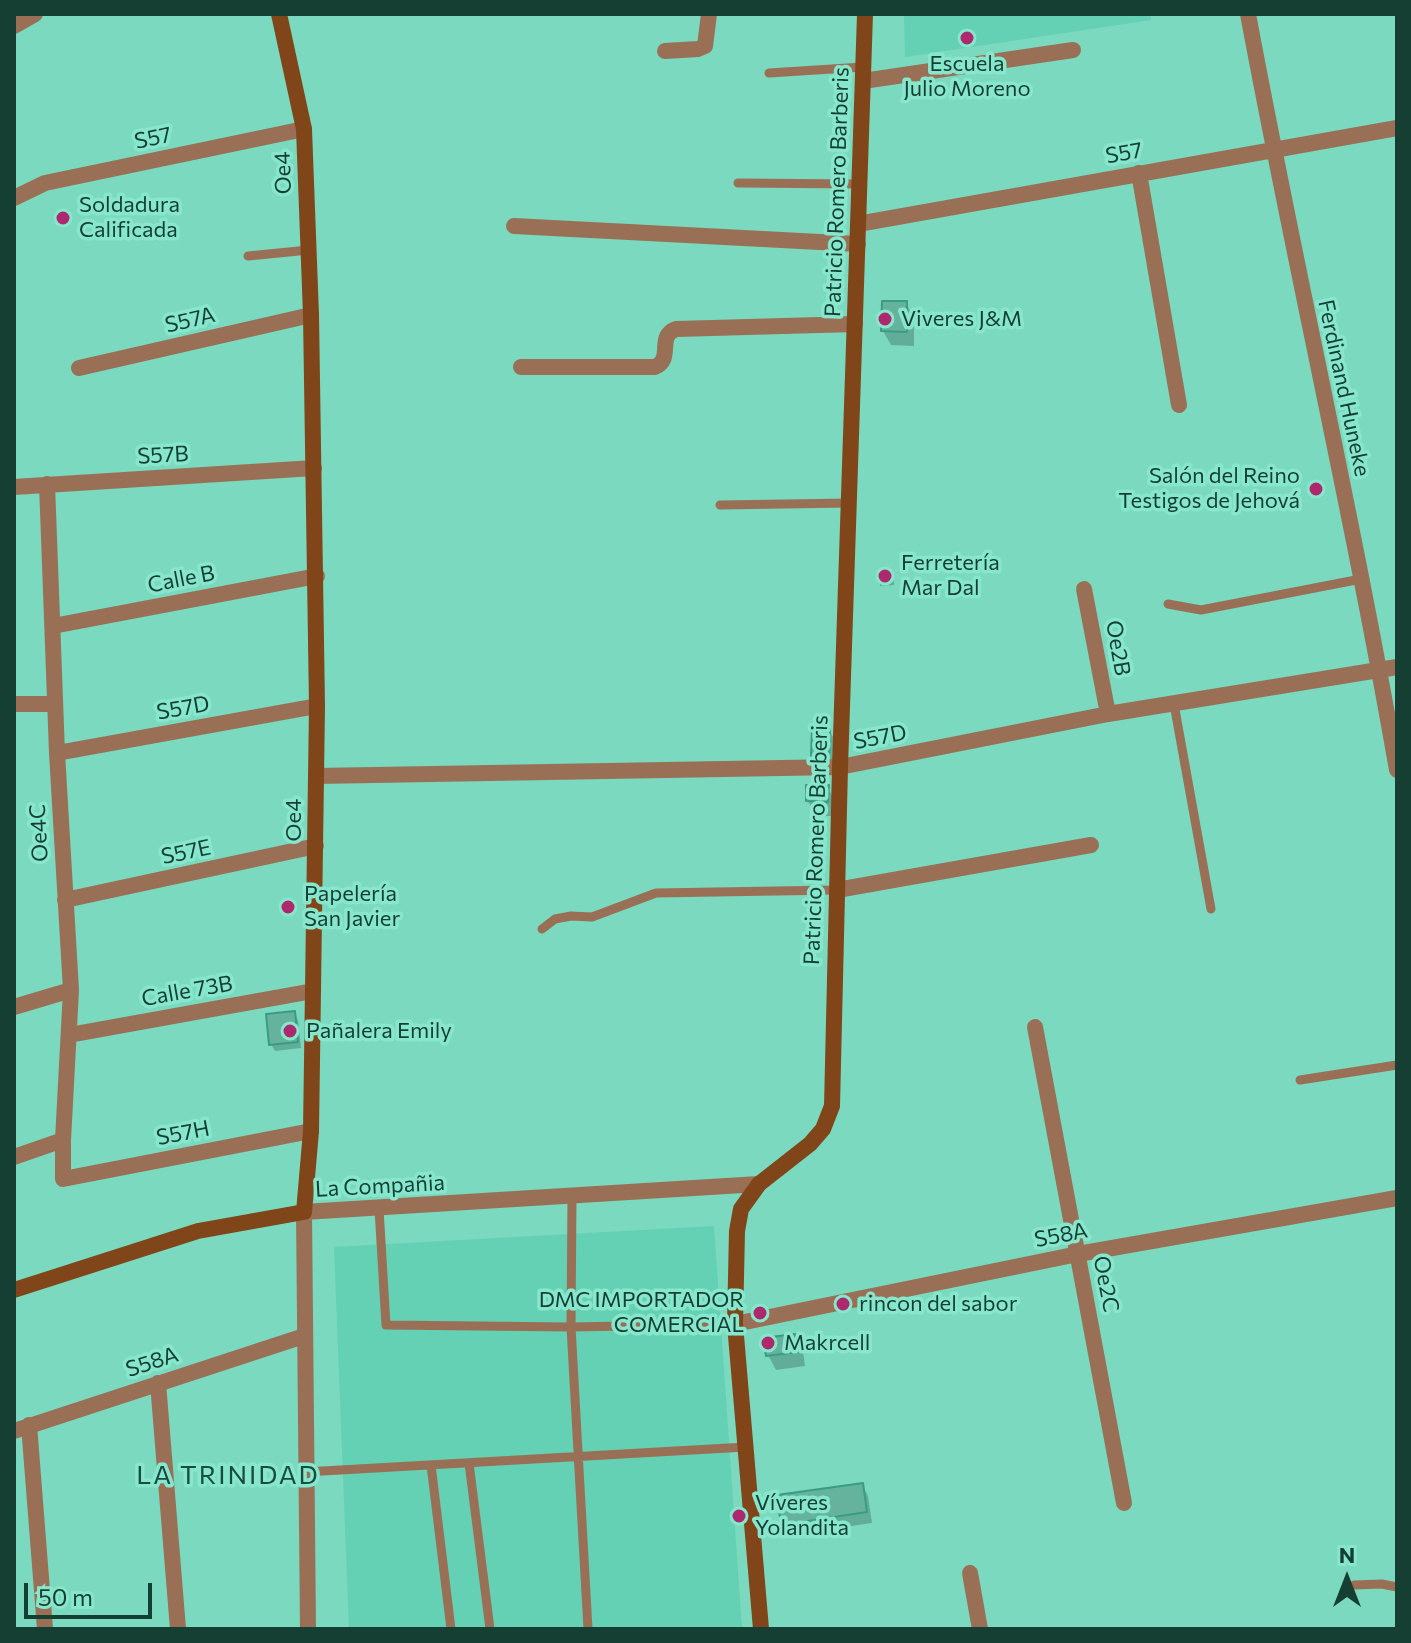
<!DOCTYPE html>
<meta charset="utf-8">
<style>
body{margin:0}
#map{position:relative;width:1411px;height:1643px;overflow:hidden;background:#7ad9bf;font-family:Commissioner,sans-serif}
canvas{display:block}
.frame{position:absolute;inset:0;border:16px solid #163f34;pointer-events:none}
.north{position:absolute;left:1307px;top:1539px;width:80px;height:80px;-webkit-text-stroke:6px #87e7cc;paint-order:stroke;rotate:0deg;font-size:22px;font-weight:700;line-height:32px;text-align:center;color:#163f34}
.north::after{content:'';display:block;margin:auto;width:28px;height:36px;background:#163f34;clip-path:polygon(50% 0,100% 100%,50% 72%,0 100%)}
.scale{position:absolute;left:24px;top:1583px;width:128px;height:36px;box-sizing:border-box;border:4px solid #163f34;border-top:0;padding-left:10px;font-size:24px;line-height:28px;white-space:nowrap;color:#163f34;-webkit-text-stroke:6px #87e7cc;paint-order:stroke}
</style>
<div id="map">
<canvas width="1411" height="1643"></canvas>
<div class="frame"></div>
<div class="north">N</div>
<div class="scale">50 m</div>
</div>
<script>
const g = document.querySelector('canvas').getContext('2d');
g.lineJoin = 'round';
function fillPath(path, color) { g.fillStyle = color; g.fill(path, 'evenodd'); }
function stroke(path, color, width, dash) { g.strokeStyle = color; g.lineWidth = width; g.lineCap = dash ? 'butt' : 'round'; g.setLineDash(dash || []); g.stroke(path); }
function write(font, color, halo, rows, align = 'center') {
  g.font = font + ' Commissioner,sans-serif'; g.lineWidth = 7; g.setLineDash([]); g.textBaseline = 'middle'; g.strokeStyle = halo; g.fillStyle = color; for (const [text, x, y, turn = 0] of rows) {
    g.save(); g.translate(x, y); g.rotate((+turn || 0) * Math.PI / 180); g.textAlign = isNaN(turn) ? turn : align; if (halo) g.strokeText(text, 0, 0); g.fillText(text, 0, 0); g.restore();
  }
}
const built = new Path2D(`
 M904,14H1150L1151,20L905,57Z
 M714,1226L742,1629H349L334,1247Z`);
const shadow = new Path2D(`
 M906,303L914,318V346L891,345L883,331Z
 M879,570H893L894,585L880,586Z
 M829,730L838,745L837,770L822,771L813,756Z
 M827,787L836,802V816H816L808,801Z
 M294,1013L298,1020L301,1048L275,1051L271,1044Z
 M794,1336L803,1351L805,1366L776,1370L768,1355Z
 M862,1485L868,1496L872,1523L789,1535L783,1524Z`);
const building = new Path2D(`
 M882,301H907V332L881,331Z
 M812,728L830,729L829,756H811Z
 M806,785H829L828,802L806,801Z
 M295,1011L298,1042L269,1045L266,1014Z
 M795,1334L798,1352L766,1356L763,1338Z
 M863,1483L867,1512L781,1525L777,1495Z`);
const lane = new Path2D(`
 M769,73L863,67
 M738,183L860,184
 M248,256L309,250
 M720,505L849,503
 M1168,604L1201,610L1361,579
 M1174,704L1211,909
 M542,929L555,919L571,916L592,917L656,893L837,890
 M1300,1080L1397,1065
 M572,1196L571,1327L588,1629
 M379,1209L386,1325L571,1327L735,1324
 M469,1463L490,1629
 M431,1465L451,1629
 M305,1472L746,1447
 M1354,1585L1382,1584L1397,1587`);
const street = new Path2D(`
 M1248,14C1295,267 1353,517 1397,770
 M14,26L35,14
 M665,51L698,49L705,46L709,14
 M863,81L1073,50
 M1139,173L1179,405
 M14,198L45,183L304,129
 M858,224L1397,128
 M514,226L858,244
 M521,367H655C674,359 656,336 676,329L855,324
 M79,368L311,315
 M47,484L57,753L71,990L63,1140V1179L311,1131
 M14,487L314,468
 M1084,589L1108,714
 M53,626L317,576
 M14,704H55
 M57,753L317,706
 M316,776L840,767L1108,714L1397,667
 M837,890L1091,845
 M65,900L316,846
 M14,1007L71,990
 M1035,1027L1124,1503
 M69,1035L313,991
 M14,1157L63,1140
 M735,1324L1078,1254L1397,1198
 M158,1383L178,1629
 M29,1425L45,1629
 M14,1431L304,1336
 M970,1573L980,1629
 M308,1629L304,1212L759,1184`);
const secondary = new Path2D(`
 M14,1290L198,1231L304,1212L311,1131L317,706L311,315L304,129L279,14
 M761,1629L735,1324L737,1231L741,1209L759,1184L810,1144L823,1129L832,1106L840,767L865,14`);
const markers = [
 [967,38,8,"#ae286e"],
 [63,218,8,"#ae286e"],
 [885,319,8,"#ae286e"],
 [1316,489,8,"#ae286e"],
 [885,576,8,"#ae286e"],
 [288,907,8,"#ae286e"],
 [290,1031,8,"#ae286e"],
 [843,1304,8,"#ae286e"],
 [760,1313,8,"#ae286e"],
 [768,1343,8,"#ae286e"],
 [739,1516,8,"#ae286e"]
];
const poiNames = [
 ["Escuela",967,64,"center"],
 ["Julio Moreno",967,89,"center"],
 ["Soldadura",79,205],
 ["Calificada",79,230],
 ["Viveres J&M",901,319],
 ["Salón del Reino",1300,476,"right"],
 ["Testigos de Jehová",1300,501,"right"],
 ["Ferretería",901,563],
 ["Mar Dal",901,588],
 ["Papelería",304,894],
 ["San Javier",304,919],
 ["Pañalera Emily",306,1031],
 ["DMC IMPORTADOR",744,1300,"right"],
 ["COMERCIAL",744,1325,"right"],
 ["rincon del sabor",859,1304],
 ["Makrcell",784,1343],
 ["Víveres",755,1503],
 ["Yolandita",755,1528]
];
const streetNames = [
 ["S57",153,138,-12],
 ["S57",1124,153,-10],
 ["Oe4",283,173,-92],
 ["Patricio Romero Barberis",837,192,-88],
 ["S57A",190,320,-13],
 ["Ferdinand Huneke",1344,388,78],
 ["S57B",163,455,-3],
 ["Calle B",181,579,-11],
 ["Oe2B",1118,648,80],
 ["S57D",183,708,-10],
 ["S57D",880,737,-11],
 ["Oe4",294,820,-90],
 ["Oe4C",39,833,-93],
 ["Patricio Romero Barberis",816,840,-88],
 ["S57E",186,852,-12],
 ["Calle 73B",187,991,-10],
 ["S57H",183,1133,-11],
 ["La Compañia",380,1186,-3],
 ["S58A",1061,1235,-11],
 ["Oe2C",1106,1284,79],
 ["S58A",152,1362,-18]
];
const quarterNames = [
 ["LA TRINIDAD",228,1475]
];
fillPath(built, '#64d0b4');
fillPath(shadow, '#0003');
fillPath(building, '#66b39d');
stroke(building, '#399c84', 2);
stroke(lane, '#997056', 9);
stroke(street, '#997056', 16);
stroke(secondary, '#80461a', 16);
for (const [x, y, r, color] of markers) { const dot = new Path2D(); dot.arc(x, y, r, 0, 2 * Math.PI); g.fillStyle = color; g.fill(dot); stroke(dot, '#87e7cc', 3); }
write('22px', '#163f34', '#87e7cc', poiNames, 'left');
write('22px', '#163f34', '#87e7cc', streetNames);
g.letterSpacing = '2px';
write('26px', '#184c3f', '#87e7cc', quarterNames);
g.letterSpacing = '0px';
</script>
